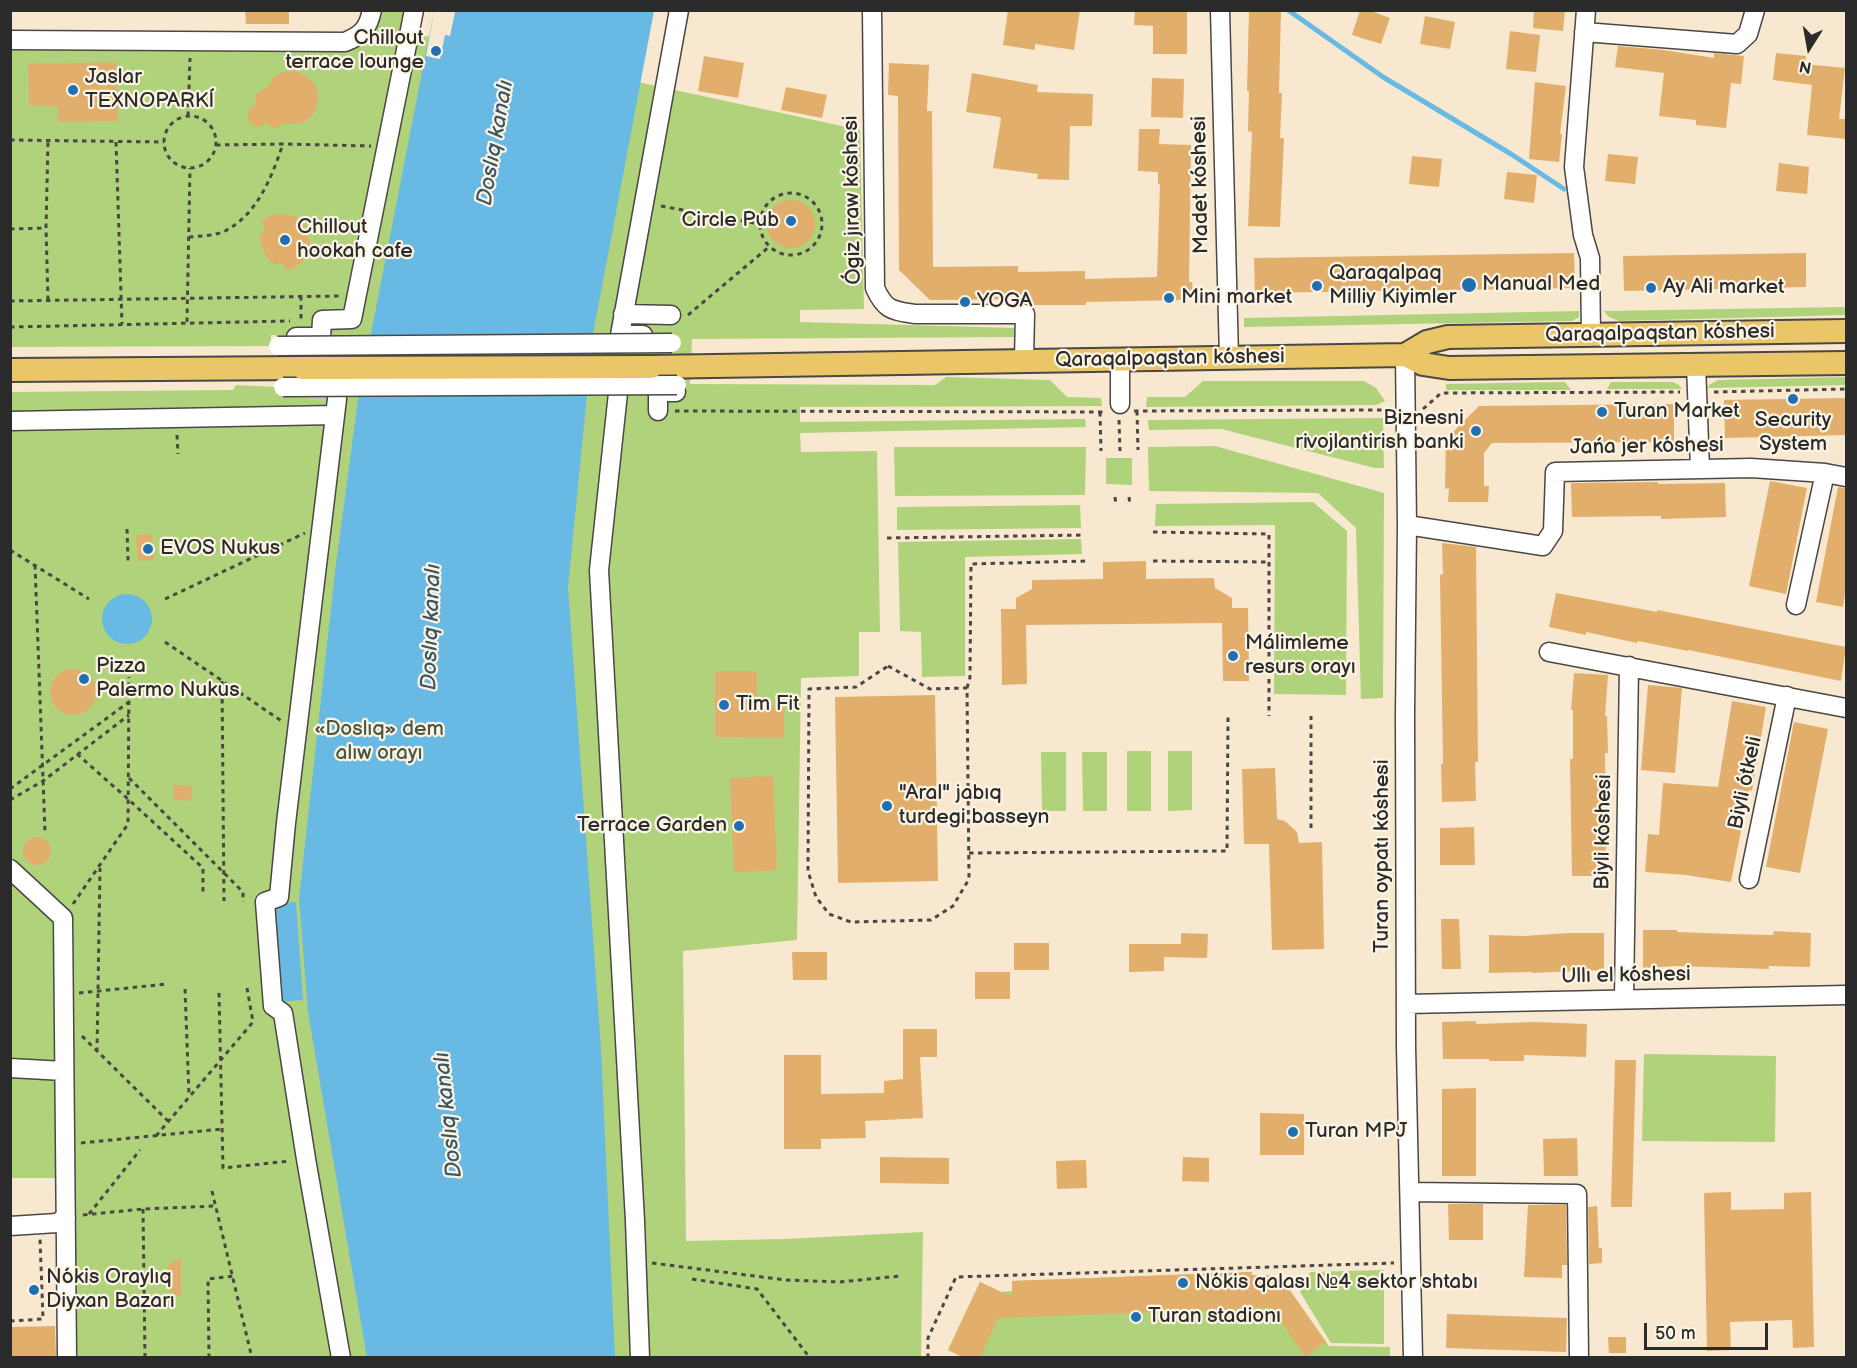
<!DOCTYPE html>
<meta charset="utf-8">
<style>
body{margin:0}
#map{position:relative;width:1857px;height:1368px;overflow:hidden;background:#f8e8d0;font-family:"Balsamiq Sans",sans-serif}
canvas{display:block}
.frame{position:absolute;inset:0;border:12px solid #2b2b2b;pointer-events:none}
.north{position:absolute;left:1779px;top:18px;width:60px;height:60px;-webkit-text-stroke:4px #fcf5e5;paint-order:stroke;rotate:191deg;font-size:16px;font-weight:700;line-height:24px;text-align:center;color:#2b2b2b}
.north::after{content:'';display:block;margin:auto;width:21px;height:27px;background:#2b2b2b;clip-path:polygon(50% 0,100% 100%,50% 72%,0 100%)}
.scale{position:absolute;left:1644px;top:1323px;width:124px;height:27px;box-sizing:border-box;border:3px solid #2b2b2b;border-top:0;padding-left:8px;font-size:18px;line-height:21px;white-space:nowrap;color:#2b2b2b;-webkit-text-stroke:4px #fcf5e5;paint-order:stroke}
</style>
<div id="map">
<canvas width="1857" height="1368"></canvas>
<div class="frame"></div>
<div class="north">N</div>
<div class="scale">50 m</div>
</div>
<script>
const g = document.querySelector('canvas').getContext('2d');
g.lineJoin = 'round';
function fillPath(path, color) { g.fillStyle = color; g.fill(path, 'evenodd'); }
function stroke(path, color, width, dash) { g.strokeStyle = color; g.lineWidth = width; g.lineCap = dash ? 'butt' : 'round'; g.setLineDash(dash || []); g.stroke(path); }
function write(font, color, halo, rows, align = 'center') {
  g.font = font + ' "Balsamiq Sans",sans-serif'; g.lineWidth = 4.5; g.setLineDash([]); g.textBaseline = 'middle'; g.strokeStyle = halo; g.fillStyle = color; for (const [text, x, y, turn = 0] of rows) {
    g.save(); g.translate(x, y); g.rotate((+turn || 0) * Math.PI / 180); g.textAlign = isNaN(turn) ? turn : align; if (halo) g.strokeText(text, 0, 0); g.fillText(text, 0, 0); g.restore();
  }
}
const green = new Path2D(`
 M382,11H406L402,31L860,130L864,309L800,310V322L1014,328L1015,337L692,339L690,384L935,385L946,377L1050,380L1067,397L1101,398L1102,406L800,407V422L1085,419L1086,427L800,433L801,452L877,451L880,632H859V676L801,678L797,940L683,951L686,1241L785,1239L923,1232L921,1357H58L57,1178H11V392L233,390L236,385L275,387L277,388L276,335H271V344L270,346L11,347V47H358C375,38 378,28 382,11Z
 M1846,307V315L1619,321L1609,317L1604,311Z
 M1579,311V317L1572,321L1244,327V318Z
 M1846,377V385L1708,388L1709,385L1718,380Z
 M1203,381H1364L1376,388L1385,401L1376,405L1146,407L1147,397H1185Z
 M1565,382L1571,390H1446V384Z
 M1611,382H1673L1679,385L1682,389H1607Z
 M1383,418L1384,468H1375L1221,429L1149,430L1148,420Z
 M1215,446L1384,493L1383,698L1361,699L1356,528L1318,493L1149,491L1148,447Z
 M894,447H1086L1085,495L895,496Z
 M1106,458H1132V485L1106,484Z
 M1313,502L1347,531L1346,695L1274,694L1275,525L1155,526L1156,504Z
 M1080,505L1081,528L897,530V507Z
 M1081,539L1082,554L965,557V676L922,677L921,632L900,631L898,542Z
 M1127,751H1151V811H1127Z
 M1168,751H1192V810L1168,811Z
 M1041,752H1066V811H1042Z
 M1082,752H1107V811H1083Z
 M1644,1054L1776,1056L1775,1142L1642,1141Z
 M1384,1270V1344L1331,1343L1300,1292L1310,1272Z
 M1252,1272V1275H1270L1275,1282L1282,1279L1329,1346L1390,1347V1358H961V1356L948,1350L980,1282L1001,1292L1012,1291V1281Z`);
const water = new Path2D(`
 M434,11H654L593,334L568,587L601,1049L615,1357L367,1358L308,1012L299,899L335,572L358,400Z
 M102 619a25 25 0 1 1 50 0a25 25 0 1 1-50 0Z
 M296,902L303,1000L279,1002L272,904Z`);
const pier = new Path2D(`
 M434,11L455,12L450,36L445,35L440,59L426,56Z`);
const stream = new Path2D(`
 M1288,10L1383,77L1511,154L1564,189`);
const building = new Path2D(`
 M245,10H289V24H246Z
 M1008,10H1080L1074,50L1035,44V50L1003,45Z
 M1135,10H1187V54H1153V26L1134,25Z
 M1249,10H1281L1279,93H1282L1280,138H1284L1280,227L1248,226L1252,132L1248,131L1249,91H1247Z
 M1360,10H1368L1390,18L1381,44L1352,35Z
 M1534,10H1565L1563,31L1533,28Z
 M1425,16L1455,22L1450,49L1420,44Z
 M1510,31L1540,35L1536,72L1506,69Z
 M1618,46L1664,50L1714,58V53L1744,56L1741,84L1731,83L1726,128L1696,125V120L1659,116L1664,73L1615,67Z
 M1776,53L1806,56L1805,64L1845,68L1839,119H1846V139L1807,135L1812,85L1773,80Z
 M704,56L744,63L738,98L698,91Z
 M116,62L118,121L58,122L57,106H29L28,64Z
 M889,63L929,65L927,111H932L933,267L1018,266V272L1085,271V279L1157,277L1160,184H1158V172L1138,171L1139,129H1160L1159,144L1191,145L1189,282H1192L1193,292L1185,300L1086,302V305H1032V299L930,300L899,270L898,96L888,95Z
 M295,71L306,76L315,84L318,94V102L314,113L307,121L297,124L286,123L273,129L267,123L258,127L251,124L248,117V110L256,104L255,95L268,86L274,77L283,72Z
 M972,73L1038,85L1037,92L1093,94L1092,126H1070L1069,180L1037,179L1038,174L993,168L1001,119L1000,117L966,112Z
 M1152,78L1184,79L1183,118L1151,117Z
 M1535,82L1566,86L1560,134H1562L1559,162L1529,159Z
 M786,87L827,95L822,118L781,110Z
 M1608,154L1638,157L1635,184L1605,181Z
 M1412,156L1442,159L1439,187L1409,184Z
 M1779,163L1809,167L1807,194L1776,191Z
 M1507,172L1537,175L1534,203L1504,199Z
 M767 224a24 24 0 1 1 48 0a24 24 0 1 1-48 0Z
 M278,214H288L297,218L304,225L308,234L310,243L308,252L303,261L296,267L287,271L282,263L275,264L268,260L261,245L260,236L265,229L261,221L269,216Z
 M1574,253L1575,288L1255,293L1254,258Z
 M1806,253V287L1624,291L1623,256Z
 M1846,398V435L1725,438L1724,400Z
 M1674,404V442L1492,443L1484,453V486H1489L1488,502H1448L1449,488L1445,489L1446,439L1479,406Z
 M1770,481L1807,488L1786,594L1749,586Z
 M1658,482V484L1725,483L1726,517L1661,519V516L1572,517L1571,483Z
 M1838,487L1846,488V586L1843,607L1816,602Z
 M152,534L154,560L138,561L136,535Z
 M1442,543L1476,547L1478,762H1475L1476,801L1442,802L1441,764H1443L1440,575L1443,574Z
 M1146,561V579L1214,578L1215,588L1232,598V608H1248L1249,681H1223L1222,623L1026,625L1027,684L1002,685L1001,609H1016V598L1032,589V580L1103,579V562Z
 M1556,593L1657,612V610L1846,647L1841,681L1688,650V651L1638,641L1637,643L1586,632V635L1549,627Z
 M50 692a23 23 0 1 1 46 0a23 23 0 1 1-46 0Z
 M715,671H757V706H784V738L715,737Z
 M1574,673L1608,675L1605,716H1607L1608,753H1605L1606,876H1572L1570,759H1573V710H1571Z
 M1648,685L1682,688L1675,773L1641,770Z
 M935,695L938,881L838,883L835,697Z
 M1732,701L1766,707L1752,791L1749,790L1731,882L1686,875L1645,872L1648,834L1659,835L1663,783L1718,787Z
 M1794,722L1828,729L1800,873L1766,867Z
 M1275,768L1277,819L1285,821L1297,832L1299,843L1322,842L1324,949L1272,950L1269,844H1244L1242,769Z
 M773,776L777,870L734,872L730,778Z
 M174,785L192,786L191,801L173,799Z
 M1474,827L1475,865H1440V828Z
 M23 851a14 14 0 1 1 28 0a14 14 0 1 1-28 0Z
 M1441,919H1459L1461,969H1442Z
 M1643,930H1677V932L1732,934L1773,935L1774,931L1811,933L1810,967L1769,966V969L1677,966L1643,968Z
 M1181,933L1208,934L1207,958L1164,957V971L1129,972V944H1181Z
 M1569,933H1604V970L1532,973V972L1489,973V935L1523,936Z
 M1014,943H1049V970H1014Z
 M792,952H827V980H793Z
 M975,972H1010V999H975Z
 M1476,1021V1024L1534,1022L1587,1024L1586,1057L1524,1055V1061H1489V1059H1443L1442,1022Z
 M903,1029H937V1057H920L923,1118L865,1121L866,1138L821,1139V1149H784V1055H821V1094L884,1093V1081L903,1079Z
 M1615,1060H1636L1632,1207H1611Z
 M1476,1088V1176H1442V1089Z
 M1260,1113L1304,1114V1155H1260Z
 M1577,1138L1578,1176H1544L1543,1139Z
 M880,1157L949,1158V1184L880,1183Z
 M1183,1157L1209,1158V1182L1182,1181Z
 M1086,1160L1087,1188L1057,1189L1056,1161Z
 M1731,1192V1210L1784,1209V1193L1811,1192L1814,1347L1793,1348L1792,1320L1730,1322L1731,1350L1707,1351L1704,1193Z
 M1448,1204H1483V1240H1449Z
 M1528,1205H1566L1567,1265H1562V1278L1524,1277Z
 M1597,1206L1599,1248H1602V1263L1589,1264L1588,1207Z
 M181,1258V1297L170,1292L164,1277L169,1264Z
 M1252,1272V1275H1270L1275,1282L1282,1279L1326,1342L1305,1357L1272,1308L998,1318L980,1358H964L948,1350L980,1282L1012,1297V1281Z
 M1447,1314L1567,1318L1566,1352L1446,1348Z
 M55,1326L56,1358H10V1327Z
 M1608,1337H1626V1353H1609Z`);
const minorTunnel = new Path2D(`
 M318,400L321,337`);
const path = new Path2D(`
 M188,116L190,58
 M164 142a26 26 0 1 1 52 0a26 26 0 1 1-52 0Z
 M10,140L164,142
 M116,142L122,324
 M216,145L283,144L371,146
 M760 224a31 31 0 1 1 62 0a31 31 0 1 1-62 0Z
 M661,206L760,224
 M10,229L46,228
 M189,237C201,236 214,236 225,231C258,214 272,176 283,144
 M301,296V321
 M48,300L46,228L48,141
 M10,301L339,296
 M688,315L770,246
 M187,322L190,168
 M10,327L290,321
 M1714,392L1846,389
 M1423,409L1441,393L1680,392
 M675,411L1106,412
 M1134,411L1385,410
 M1137,411L1138,450
 M1100,412L1101,451
 M1119,420L1120,451
 M177,435L178,454
 M1115,497L1116,505
 M1129,497L1130,505
 M127,529L128,561
 M1153,532L1269,534V716
 M887,538L1085,535
 M10,550L89,599
 M1153,561L1269,562
 M35,565L45,832
 M165,599L305,533
 M165,642L283,722
 M888,666L930,689L967,688L969,879L953,906L931,920L851,922L829,914L816,897L808,871L809,689L856,687Z
 M222,681L224,901
 M967,688L970,677L971,564L1086,561
 M77,754L128,799L203,868V896
 M129,778L243,892V902
 M10,789L129,702
 M10,800L43,781L129,715
 M1311,828V716
 M969,853L1227,851L1228,716
 M73,904L128,824L129,677
 M185,989L189,1095
 M79,993L167,984
 M219,993L223,1168L290,1161
 M82,1036L168,1121
 M97,1052L100,868
 M156,1136L253,1022L247,988
 M81,1143L222,1129
 M212,1191L252,1358
 M143,1209L145,1358
 M89,1214L140,1150
 M83,1215L143,1209L216,1206
 M652,1263L786,1280L840,1282L900,1276
 M692,1279L757,1289L810,1358
 M10,1321L43,1319L40,1239
 M209,1358L208,1279L234,1276
 M928,1358V1338L956,1277L1394,1263`);
const minor = new Path2D(`
 M872,10L875,288C885,310 891,310 914,314H1025L1024,361
 M1220,10L1229,358
 M1586,10L1574,167L1583,235L1590,258L1591,336
 M1584,32L1737,44L1748,34L1755,10
 M10,40L345,42C362,35 368,29 372,10
 M623,314L671,315
 M643,335H620L679,10
 M296,337H321L322,320L352,319L414,10
 M1405,355L1407,525L1405,715L1406,1046L1413,1358
 M1120,359V404
 M1696,365L1700,469
 M618,393L599,570L635,1221L640,1358
 M337,399L286,823L279,897L265,902L273,1006L283,1013L306,1159L341,1358
 M658,411V392H676
 M10,421L335,415
 M1407,525L1543,546L1553,531L1555,472L1751,468L1825,473L1846,477
 M1796,605L1825,473
 M1549,652L1846,708
 M10,869L63,918L67,1358
 M1749,879L1787,696
 M1624,998L1629,666
 M1406,1004L1846,995
 M10,1068L64,1071
 M1410,1192L1577,1194L1579,1358
 M10,1226L57,1223L66,1217`);
const major = new Path2D(`
 M1405,355L1427,342L1448,337L1846,331
 M651,367L1405,355L1423,364L1449,368L1846,363
 M10,370L303,368`);
const minorBridge = new Path2D(`
 M278,346L672,343
 M283,387L677,385`);
const majorBridge = new Path2D(`
 M303,368L651,367`);
const markers = [
 [436,51,6,"#1f6fb2"],
 [73,90,6,"#1f6fb2"],
 [791,221,6,"#1f6fb2"],
 [285,240,6,"#1f6fb2"],
 [1469,285,8,"#1f6fb2"],
 [1317,286,6,"#1f6fb2"],
 [1651,288,6,"#1f6fb2"],
 [1169,298,6,"#1f6fb2"],
 [965,302,6,"#1f6fb2"],
 [1793,399,6,"#1f6fb2"],
 [1602,412,6,"#1f6fb2"],
 [1476,431,6,"#1f6fb2"],
 [148,549,6,"#1f6fb2"],
 [1233,656,6,"#1f6fb2"],
 [84,679,6,"#1f6fb2"],
 [724,705,6,"#1f6fb2"],
 [887,806,6,"#1f6fb2"],
 [739,826,6,"#1f6fb2"],
 [1293,1132,6,"#1f6fb2"],
 [1183,1283,6,"#1f6fb2"],
 [34,1290,6,"#1f6fb2"],
 [1136,1317,6,"#1f6fb2"]
];
const poiNames = [
 ["Chillout",424,39,"right"],
 ["terrace lounge",424,63,"right"],
 ["Jaslar",85,78],
 ["TEXNOPARKÍ",85,102],
 ["Circle Pub",779,221,"right"],
 ["Chillout",297,228],
 ["hookah cafe",297,252],
 ["Qaraqalpaq",1329,274],
 ["Milliy Kiyimler",1329,298],
 ["Manual Med",1482,285],
 ["Ay Ali market",1663,288],
 ["Mini market",1181,298],
 ["YOGA",977,302],
 ["Turan Market",1614,412],
 ["Biznesni",1464,419,"right"],
 ["rivojlantirish banki",1464,443,"right"],
 ["Security",1793,421,"center"],
 ["System",1793,445,"center"],
 ["EVOS Nukus",160,549],
 ["Málimleme",1245,644],
 ["resurs orayı",1245,668],
 ["Pizza",96,667],
 ["Palermo Nukus",96,691],
 ["Tim Fit",736,705],
 ["\"Aral\" jabıq",899,794],
 ["turdegi basseyn",899,818],
 ["Terrace Garden",727,826,"right"],
 ["Turan MPJ",1305,1132],
 ["Nókis Oraylıq",46,1278],
 ["Diyxan Bazarı",46,1302],
 ["Nókis qalası №4 sektor shtabı",1195,1283],
 ["Turan stadionı",1148,1317]
];
const streetNames = [
 ["Madet kóshesi",1201,185,-91],
 ["Ógiz jıraw kóshesi",853,200,-91],
 ["Qaraqalpaqstan kóshesi",1660,334,-1],
 ["Qaraqalpaqstan kóshesi",1170,359,-1],
 ["Jańa jer kóshesi",1647,447,-1],
 ["Biyli ótkeli",1746,783,-78],
 ["Biyli kóshesi",1604,832,-89],
 ["Turan oypatı kóshesi",1383,856,-90],
 ["Ullı el kóshesi",1626,976,-1]
];
const parkNames = [
 ["«Doslıq» dem",379,730],
 ["alıw orayı",379,754]
];
const waterNames = [
 ["Doslıq kanalı",496,143,-80],
 ["Doslıq kanalı",432,627,-88],
 ["Doslıq kanalı",449,1115,-96]
];
fillPath(green, '#afd27b');
fillPath(water, '#68b9e4');
fillPath(pier, '#f8e8d0');
stroke(stream, '#68b9e4', 5);
fillPath(building, '#e1af6b');
stroke(minorTunnel, '#cfc2af', 18, [18, 9]);
stroke(minor, '#4a4744', 21);
stroke(major, '#4a4744', 26);
stroke(path, '#4a4744', 3, [4.5, 4.5]);
stroke(minor, '#fff', 18);
stroke(major, '#eac669', 22);
stroke(minorBridge, '#4a4744', 21, []);
stroke(majorBridge, '#4a4744', 26, []);
stroke(minorBridge, '#fff', 18);
stroke(majorBridge, '#eac669', 22);
for (const [x, y, r, color] of markers) { const dot = new Path2D(); dot.arc(x, y, r, 0, 2 * Math.PI); g.fillStyle = color; g.fill(dot); stroke(dot, '#fcf5e5', 2); }
write('21px', '#2b2b2b', '#fcf5e5', poiNames, 'left');
write('21px', '#2b2b2b', '#fcf5e5', streetNames);
write('21px', '#4c553f', '#fcf5e5', parkNames);
write('italic 22px', '#3d5662', '#fcf5e5', waterNames);
</script>
